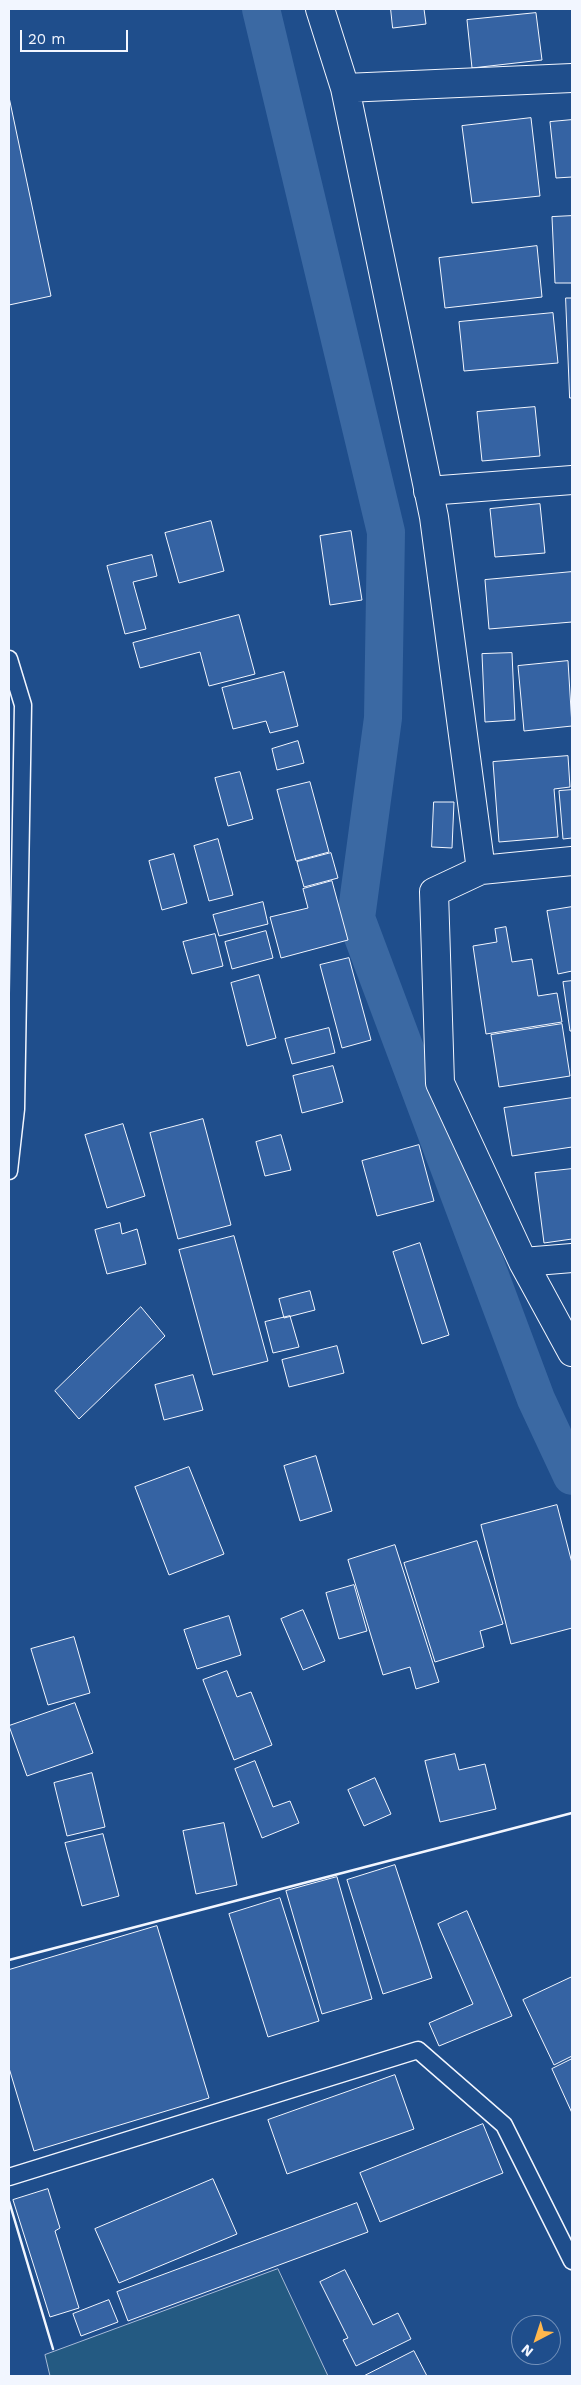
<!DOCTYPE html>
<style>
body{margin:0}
#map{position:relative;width:581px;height:2385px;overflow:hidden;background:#1f4e8c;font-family:"Work Sans",sans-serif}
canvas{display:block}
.frame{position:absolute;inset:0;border:10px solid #f2f6ff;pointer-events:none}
.north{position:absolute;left:511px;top:2315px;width:50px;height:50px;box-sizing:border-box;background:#1f4e8c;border:1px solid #7391ba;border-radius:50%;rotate:220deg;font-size:14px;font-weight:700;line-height:20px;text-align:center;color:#f2f6ff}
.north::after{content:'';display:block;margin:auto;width:18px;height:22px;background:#ffb74d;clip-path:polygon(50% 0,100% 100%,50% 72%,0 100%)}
.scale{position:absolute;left:20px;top:30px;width:108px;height:22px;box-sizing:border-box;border:2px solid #f2f6ff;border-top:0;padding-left:6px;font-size:15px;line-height:18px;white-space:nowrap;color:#f2f6ff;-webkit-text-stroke:4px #1f4e8c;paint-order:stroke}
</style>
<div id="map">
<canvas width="581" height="2385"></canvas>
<div class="frame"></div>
<div class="north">N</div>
<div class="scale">20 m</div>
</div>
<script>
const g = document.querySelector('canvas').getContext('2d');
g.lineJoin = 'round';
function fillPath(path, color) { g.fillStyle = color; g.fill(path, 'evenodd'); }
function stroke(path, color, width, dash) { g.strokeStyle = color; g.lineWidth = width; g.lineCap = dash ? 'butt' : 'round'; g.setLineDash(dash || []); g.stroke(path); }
const green = new Path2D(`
 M278,2269L328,2376H50L45,2355Z`);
const canal = new Path2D(`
 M261,9L386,532L383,718L356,918L536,1399L572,1476`);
const building = new Path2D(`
 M391,9H424L426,24L393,28Z
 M536,13L542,60L472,68L467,20Z
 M9,97L51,296L9,305Z
 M531,118L540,196L472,203L462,126Z
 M572,120V177L556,178L550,122Z
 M572,216V283H555L552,217Z
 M537,246L542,297L445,308L439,258Z
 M566,298H572V398H570Z
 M553,313L558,363L464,371L459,322Z
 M535,407L540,456L482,461L477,412Z
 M540,504L545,553L495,557L490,509Z
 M211,521L224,571L179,583L165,533Z
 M351,531L362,600L330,605L320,536Z
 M152,555L157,576L133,582L146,629L125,634L107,566Z
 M572,572V622L489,629L485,580Z
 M239,615L255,674L209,686L200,652L140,668L133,643Z
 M512,653L515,720L485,722L482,654Z
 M568,661L572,726L524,731L518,666Z
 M284,672L298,726L270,733L266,721L233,729L222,688Z
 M298,741L304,763L277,770L272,749Z
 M568,756L570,787L554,789L558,837L499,842L493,762Z
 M240,772L253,819L228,826L215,778Z
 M310,782L329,852L296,861L277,790Z
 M572,790V838L563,839L559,791Z
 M434,802H454L452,848L432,847Z
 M218,839L233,895L209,901L194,846Z
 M331,853L338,878L304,887L297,862Z
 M174,854L187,903L162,910L149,861Z
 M332,881L348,940L281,958L270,917L308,908L303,889Z
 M263,902L268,924L219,936L213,915Z
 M572,907V971L558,974L547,911Z
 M506,927L512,962L532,959L538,996L557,993L562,1022L486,1034L473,946L497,942L495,929Z
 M266,931L273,958L232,969L225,942Z
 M215,934L223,966L192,974L183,942Z
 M349,958L371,1040L342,1048L320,965Z
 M259,975L276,1038L247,1046L231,983Z
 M572,981V1031H570L563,982Z
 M562,1024L570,1076L499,1087L491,1035Z
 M329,1028L335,1053L292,1064L285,1039Z
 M333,1066L343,1102L302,1113L293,1076Z
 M572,1098V1147L512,1156L504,1108Z
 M203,1119L231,1225L178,1239L150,1133Z
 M123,1124L145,1196L107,1208L85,1135Z
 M281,1135L291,1170L265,1176L256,1142Z
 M419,1145L434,1201L377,1216L362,1161Z
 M572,1169V1239L544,1243L535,1173Z
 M120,1223L122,1234L137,1229L146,1264L107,1274L95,1230Z
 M234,1236L268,1361L213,1375L179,1250Z
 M420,1243L449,1335L422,1344L393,1252Z
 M310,1291L315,1310L284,1318L279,1299Z
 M141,1307L165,1336L79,1419L55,1391Z
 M290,1316L299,1347L273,1353L265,1322Z
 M337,1346L344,1373L289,1387L282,1360Z
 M193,1375L203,1410L164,1420L155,1385Z
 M316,1456L332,1511L300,1521L284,1466Z
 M189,1467L224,1554L169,1575L135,1487Z
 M557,1505L572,1563V1628L511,1644L481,1525Z
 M477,1541L503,1624L480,1631L484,1647L435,1662L404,1563Z
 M395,1545L439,1682L416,1689L410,1667L383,1675L348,1560Z
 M354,1585L367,1631L339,1639L326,1593Z
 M303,1610L325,1661L303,1670L281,1619Z
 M229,1616L241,1655L197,1669L184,1630Z
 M74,1637L90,1693L48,1705L31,1649Z
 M227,1671L237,1697L251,1692L272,1745L234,1760L203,1680Z
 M75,1703L93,1753L27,1776L9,1726Z
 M455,1754L459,1770L485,1764L496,1809L440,1822L425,1761Z
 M255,1761L273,1807L290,1801L299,1823L262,1838L235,1769Z
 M92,1773L105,1827L67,1836L54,1783Z
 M375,1778L391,1814L364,1826L348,1790Z
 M224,1823L237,1885L196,1894L183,1831Z
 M103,1834L119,1896L82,1906L65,1843Z
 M395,1865L432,1978L383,1994L347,1880Z
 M337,1877L372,1999L322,2014L286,1891Z
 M280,1898L319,2021L268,2037L229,1914Z
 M467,1911L512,2016L439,2046L429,2023L473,2004L438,1924Z
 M157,1926L209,2098L34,2151L9,2068V1970Z
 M572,1977V2056L554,2065L523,2000Z
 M572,2059V2113L552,2069Z
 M395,2075L414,2129L287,2174L268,2120Z
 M483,2124L503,2173L380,2222L360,2173Z
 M213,2179L237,2234L119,2283L95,2229Z
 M48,2189L60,2228L55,2231L79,2308L50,2317L13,2200Z
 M357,2203L368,2232L128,2321L117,2292Z
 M345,2270L373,2325L398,2313L411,2339L356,2366L343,2340L348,2338L320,2282Z
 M109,2300L118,2322L81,2336L73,2314Z
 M414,2351L427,2376H364Z`);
const lane = new Path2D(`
 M9,659L23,705L16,1109L9,1171
 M9,2177L418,2050L504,2125L572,2261`);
const street = new Path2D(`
 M320,9L345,88L434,517L481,870
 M345,88L572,78
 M428,491L572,480
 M572,861L481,870L434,892L440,1083L523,1262L572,1352
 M523,1262L572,1258`);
const wall = new Path2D(`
 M9,1960L572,1813
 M9,2201L53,2349`);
fillPath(green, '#245a82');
stroke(green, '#a8bbd7', 1);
stroke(canal, '#3b69a3', 38);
fillPath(building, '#3563a3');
stroke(building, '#f2f6ff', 1);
stroke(lane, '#f2f6ff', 19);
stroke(street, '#f2f6ff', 30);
stroke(lane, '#1f4e8c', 16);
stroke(street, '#1f4e8c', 28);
stroke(wall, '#f2f6ff', 2.5);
</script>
